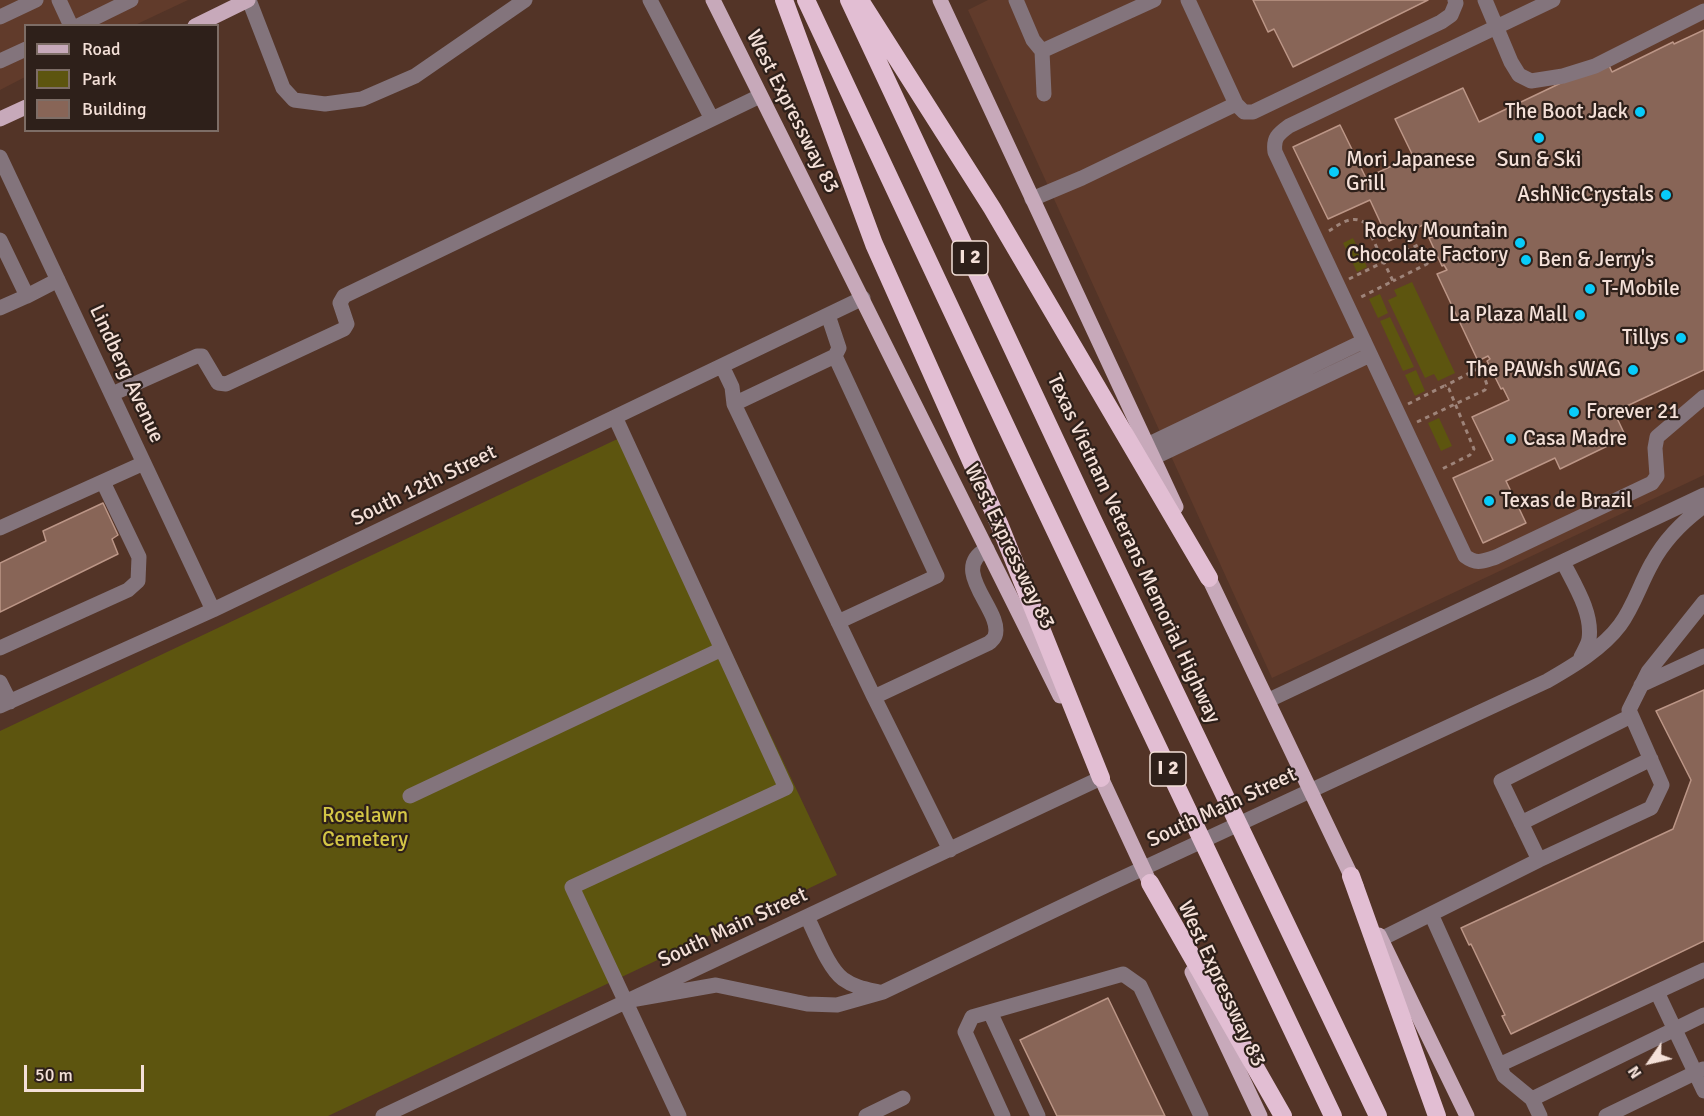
<!DOCTYPE html>
<style>
body{margin:0}
#map{position:relative;width:1704px;height:1116px;overflow:hidden;background:#533427;font-family:Signika,sans-serif}
canvas{display:block}
.legend{position:absolute;left:24px;top:24px;width:195px;height:108px;box-sizing:border-box;background:#2e201a;border:2px solid #7d6d66;margin:0;padding:8px 10px;list-style:none;font-size:18px;color:#f4e0d8}
.legend li{display:flex;align-items:center;gap:12px;height:30px}
.legend b{width:30px;border:2px solid #7d6d66}
.north{position:absolute;left:1620px;top:1032px;width:60px;height:60px;-webkit-text-stroke:4px #2e201a;paint-order:stroke;rotate:236deg;font-size:16px;font-weight:700;line-height:24px;text-align:center;color:#f4e0d8}
.north::after{content:'';display:block;margin:auto;width:21px;height:27px;background:#f4e0d8;clip-path:polygon(50% 0,100% 100%,50% 72%,0 100%)}
.scale{position:absolute;left:24px;top:1065px;width:120px;height:27px;box-sizing:border-box;border:3px solid #f4e0d8;border-top:0;padding-left:8px;font-size:18px;line-height:21px;white-space:nowrap;color:#f4e0d8;-webkit-text-stroke:4px #2e201a;paint-order:stroke}
</style>
<div id="map">
<canvas width="1704" height="1116"></canvas>
<ul class="legend">
<li><b style="height:8px;background:#c7a9ba"></b>Road</li>
<li><b style="height:16px;background:#5d550f"></b>Park</li>
<li><b style="height:16px;background:#886557"></b>Building</li>
</ul>
<div class="north">N</div>
<div class="scale">50 m</div>
</div>
<script>
const g = document.querySelector('canvas').getContext('2d');
g.lineJoin = 'round';
function fillPath(path, color) { g.fillStyle = color; g.fill(path, 'evenodd'); }
function stroke(path, color, width, dash) { g.strokeStyle = color; g.lineWidth = width; g.lineCap = dash ? 'butt' : 'round'; g.setLineDash(dash || []); g.stroke(path); }
function write(font, color, halo, rows, align = 'center') {
  g.font = font + ' Signika,sans-serif'; g.lineWidth = 4.5; g.setLineDash([]); g.textBaseline = 'middle'; g.strokeStyle = halo; g.fillStyle = color; for (const [text, x, y, turn = 0] of rows) {
    g.save(); g.translate(x, y); g.rotate((+turn || 0) * Math.PI / 180); g.textAlign = isNaN(turn) ? turn : align; if (halo) g.strokeText(text, 0, 0); g.fillText(text, 0, 0); g.restore();
  }
}
const built = new Path2D(`
 M0,0H188L135,25L26,26L25,77L0,90Z
 M988,0H1704V475L1272,678L968,10Z`);
const green = new Path2D(`
 M1353,238L1367,267L1357,272L1343,243Z
 M1412,282L1455,373L1438,381L1434,374L1425,378L1388,300L1397,296L1394,290Z
 M1380,294L1388,313L1378,318L1369,299Z
 M1390,317L1414,367L1403,371L1380,321Z
 M1416,370L1425,391L1415,396L1405,375Z
 M1439,418L1452,446L1441,451L1428,423Z
 M628,434L837,875L328,1116H0V731Z`);
const building = new Path2D(`
 M1253,0H1428L1293,67L1274,29L1268,32Z
 M1704,30V370L1614,412L1626,437L1560,469L1555,458L1506,481L1526,523L1483,543L1453,478L1493,460L1472,417L1509,400L1503,388L1501,389L1487,361L1490,359L1488,356L1478,361L1437,274L1447,270L1444,265L1442,266L1429,238L1432,237L1431,233L1425,224L1389,241L1370,200L1328,219L1293,147L1340,125L1366,178L1413,156L1395,119L1463,88L1479,122L1607,61L1612,72L1673,42L1674,44Z
 M103,503L118,535L112,539L118,554L0,612V563L46,541L43,531Z
 M1704,690V941L1511,1034L1502,1016L1505,1015L1471,944L1469,945L1461,928L1673,829L1691,780L1656,711Z
 M1108,998L1165,1116H1057L1020,1040Z`);
const path = new Path2D(`
 M1329,231C1340,224 1352,214 1365,223L1393,281L1359,298
 M1349,279L1418,245L1423,247L1428,260L1427,264L1393,281
 M1408,404L1444,386L1449,389L1474,449L1470,455L1440,470
 M1417,422L1485,390L1487,385L1483,373L1477,369L1445,386`);
const minor = new Path2D(`
 M59,0L71,26
 M249,0L283,88L294,100L325,104L362,99L415,76L525,0
 M650,0L712,119
 M1016,0L1033,40L1042,51L1044,94
 M1188,0L1236,104
 M1485,0L1511,62L1519,75L1531,81L1563,76L1595,66L1704,11
 M1553,0L1289,126C1278,134 1273,138 1275,152L1465,556C1477,565 1483,561 1496,557L1652,483L1657,476L1655,448L1657,437L1704,397
 M0,17L36,0
 M78,26L131,0
 M1042,51L1154,0
 M0,61L26,49
 M0,157L213,610
 M1032,199L1082,178L1236,104L1244,112H1253L1441,22L1451,15L1456,3L1455,0
 M0,240L27,296L0,308
 M27,296L58,280
 M828,315L839,348L835,356
 M722,366L732,387L734,404
 M112,394L197,356H202L218,383L226,384L344,329L347,324L340,303L344,296L760,96
 M615,417L786,788L572,887L679,1116
 M1147,445L1364,341
 M1153,458L1370,355
 M0,528L144,463
 M1563,562C1574,584 1593,613 1589,639C1588,645 1584,651 1581,657
 M838,622L937,576L835,356L734,404L874,697
 M0,648L128,590L138,581L139,557L103,482
 M0,682L10,702
 M1641,685L1704,656
 M1269,700L1704,495
 M0,706L213,610L863,298
 M410,796L722,649
 M1521,823L1651,759
 M950,850L874,697L989,643C991,641 994,639 995,636C1004,611 947,570 987,549
 M1539,860L1501,781L1631,716
 M1431,914L1504,1076L1532,1099L1540,1116
 M807,917C816,934 828,968 843,979C854,987 866,989 879,992
 M1381,939L1539,860L1651,808L1662,785L1629,710L1648,672L1704,602
 M1657,992L1704,1091
 M625,1001L716,985L807,1004L837,1005L883,992L1105,886L1547,681C1573,666 1602,649 1620,625C1634,606 1640,584 1652,563C1665,539 1682,522 1704,506
 M990,1012L1038,1116
 M1499,1065L1704,970
 M1532,1099L1704,1015
 M383,1116L1101,778
 M866,1116L903,1098
 M1003,1116L965,1032L972,1017L1123,974L1140,986L1201,1116
 M1606,1116L1703,1069`);
const major = new Path2D(`
 M713,0L1060,696
 M940,0L1176,507
 M195,26L248,0
 M0,119L26,107
 M1205,570L1356,886
 M1097,769L1155,894
 M1379,935L1467,1116
 M1192,972L1260,1116`);
const highway = new Path2D(`
 M784,0L874,244L1000,526L1101,778
 M806,0L1033,484L1333,1116
 M849,0L1091,516L1378,1116
 M861,2L992,208L1209,578
 M1351,876L1437,1116
 M1150,883L1283,1116`);
const markers = [
 [1640,112,6,"#08cbf9"],
 [1539,138,6,"#08cbf9"],
 [1334,172,6,"#08cbf9"],
 [1666,195,6,"#08cbf9"],
 [1520,243,6,"#08cbf9"],
 [1526,260,6,"#08cbf9"],
 [1590,289,6,"#08cbf9"],
 [1580,315,6,"#08cbf9"],
 [1681,338,6,"#08cbf9"],
 [1633,370,6,"#08cbf9"],
 [1574,412,6,"#08cbf9"],
 [1511,439,6,"#08cbf9"],
 [1489,501,6,"#08cbf9"]
];
const shields = [
 [970,258,36],
 [1168,769,36]
];
const shieldNames = [
 ["I 2",970,258],
 ["I 2",1168,769]
];
const streetNames = [
 ["West Expressway 83",792,112,63],
 ["Lindberg Avenue",126,374,65],
 ["South 12th Street",424,486,-26],
 ["West Expressway 83",1009,547,64],
 ["Texas Vietnam Veterans Memorial Highway",1133,549,65],
 ["South Main Street",1222,808,-25],
 ["South Main Street",733,928,-25],
 ["West Expressway 83",1221,984,65]
];
const poiNames = [
 ["The Boot Jack",1628,112],
 ["Mori Japanese",1346,160,"left"],
 ["Grill",1346,184,"left"],
 ["Sun & Ski",1539,160,"center"],
 ["AshNicCrystals",1654,195],
 ["Rocky Mountain",1508,231],
 ["Chocolate Factory",1508,255],
 ["Ben & Jerry's",1538,260,"left"],
 ["T-Mobile",1602,289,"left"],
 ["La Plaza Mall",1568,315],
 ["Tillys",1669,338],
 ["The PAWsh sWAG",1621,370],
 ["Forever 21",1586,412,"left"],
 ["Casa Madre",1523,439,"left"],
 ["Texas de Brazil",1501,501,"left"]
];
const parkNames = [
 ["Roselawn",365,816],
 ["Cemetery",365,840]
];
fillPath(built, '#613b2b');
fillPath(green, '#5d550f');
fillPath(building, '#886557');
stroke(building, '#bc9687', 1.5);
stroke(path, '#9e847a', 3, [4.5, 4.5]);
stroke(minor, '#83747c', 15);
stroke(major, '#c7a9ba', 15);
stroke(highway, '#e2bed3', 18);
for (const [x, y, r, color] of markers) { const dot = new Path2D(); dot.arc(x, y, r, 0, 2 * Math.PI); g.fillStyle = color; g.fill(dot); stroke(dot, '#2e201a', 2); }
for (const [x, y, w] of shields) { const box = new Path2D(); box.roundRect(x - w / 2, y - 17, w, 34, 4.5); g.fillStyle = '#2e201a'; g.fill(box); stroke(box, '#f4e0d8', 1.5); }
write('bold 20px', '#f4e0d8', null, shieldNames);
write('21px', '#f4e0d8', '#2e201a', streetNames);
write('21px', '#f4e0d8', '#2e201a', poiNames, 'right');
write('21px', '#d4c646', '#2e201a', parkNames);
</script>
